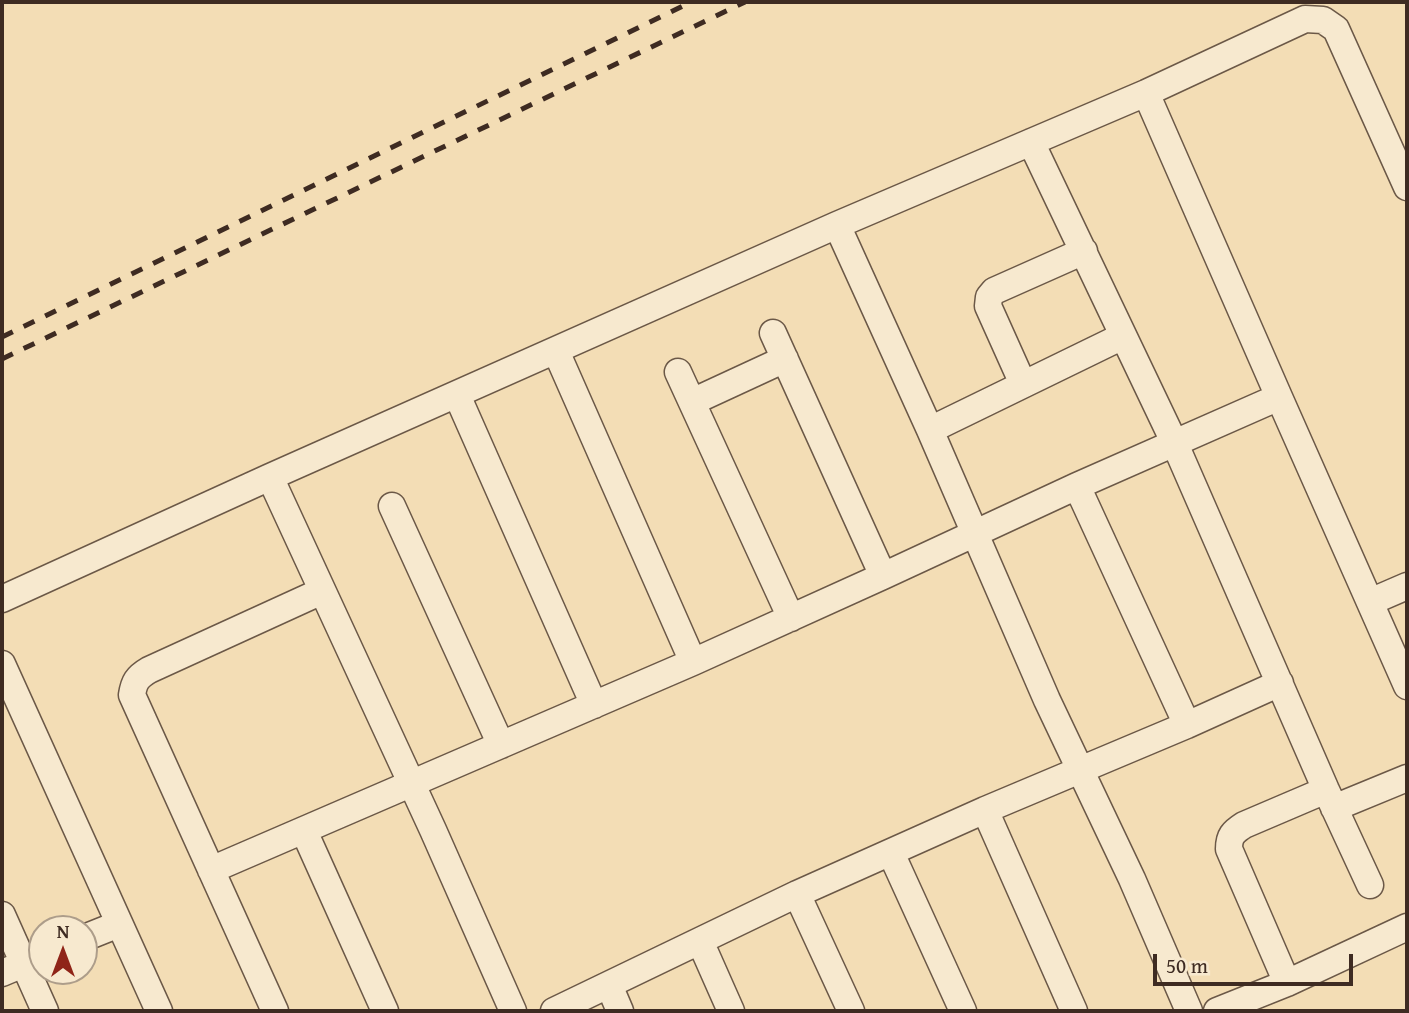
<!DOCTYPE html>
<style>
body{margin:0}
#map{position:relative;width:1409px;height:1013px;overflow:hidden;background:#f3ddb5;font-family:"Gentium Book Plus",serif}
canvas{display:block}
.frame{position:absolute;inset:0;border:4px solid #3e2b22;pointer-events:none}
.north{position:absolute;left:28px;top:915px;width:70px;height:70px;box-sizing:border-box;background:#f7e9cf;border:2px solid #ad9d8a;border-radius:50%;rotate:0deg;font-size:19px;font-weight:700;line-height:28px;text-align:center;color:#3e2b22}
.north::after{content:'';display:block;margin:auto;width:24px;height:32px;background:#8f2418;clip-path:polygon(50% 0,100% 100%,50% 72%,0 100%)}
.scale{position:absolute;left:1153px;top:954px;width:200px;height:32px;box-sizing:border-box;border:4px solid #3e2b22;border-top:0;padding-left:9px;font-size:21px;line-height:24px;white-space:nowrap;color:#3e2b22;-webkit-text-stroke:5px #f7e9cf;paint-order:stroke}
</style>
<div id="map">
<canvas width="1409" height="1013"></canvas>
<div class="frame"></div>
<div class="north">N</div>
<div class="scale">50 m</div>
</div>
<script>
const g = document.querySelector('canvas').getContext('2d');
g.lineJoin = 'round';
function stroke(path, color, width, dash) { g.strokeStyle = color; g.lineWidth = width; g.lineCap = dash ? 'butt' : 'round'; g.setLineDash(dash || []); g.stroke(path); }
const minor = new Path2D(`
 M1146,93L1279,397L1407,686
 M1031,142L1175,444L1326,790L1370,885
 M837,225L930,430L1047,700L1132,879L1189,1011
 M773,333L883,576
 M556,351L693,662
 M678,372L791,618
 M1023,384L988,306L989,297L994,291L1084,251
 M457,395L594,705
 M692,402L785,359
 M930,430L1123,336
 M270,477L433,830L513,1011
 M1077,486L1187,725
 M392,506L501,745
 M2,599L270,477L837,225L1146,93L1305,19L1323,20L1336,29L1407,187
 M1370,602L1407,586
 M2,664L159,1011
 M1334,808L1407,778
 M985,810L1187,725L1280,683
 M304,831L385,1011
 M891,853L963,1011
 M211,870L693,662L883,576L1077,486L1279,397
 M2,915L45,1011
 M84,938L119,924
 M700,941L731,1011
 M2,973L42,956
 M1287,983L1229,849C1229,836 1233,832 1244,825L1326,790
 M609,985L620,1011
 M275,1011L132,695C134,682 137,677 149,670L322,591
 M554,1011L797,894
 M851,1011L797,894L985,810L1074,1011
 M1217,1011L1287,983L1407,927`);
const rail = new Path2D(`
 M2,337L691,2
 M2,359L745,2`);
stroke(minor, '#6b5847', 29);
stroke(minor, '#f7e9cf', 26);
stroke(rail, '#3e2b22', 5, [12, 12]);
</script>
